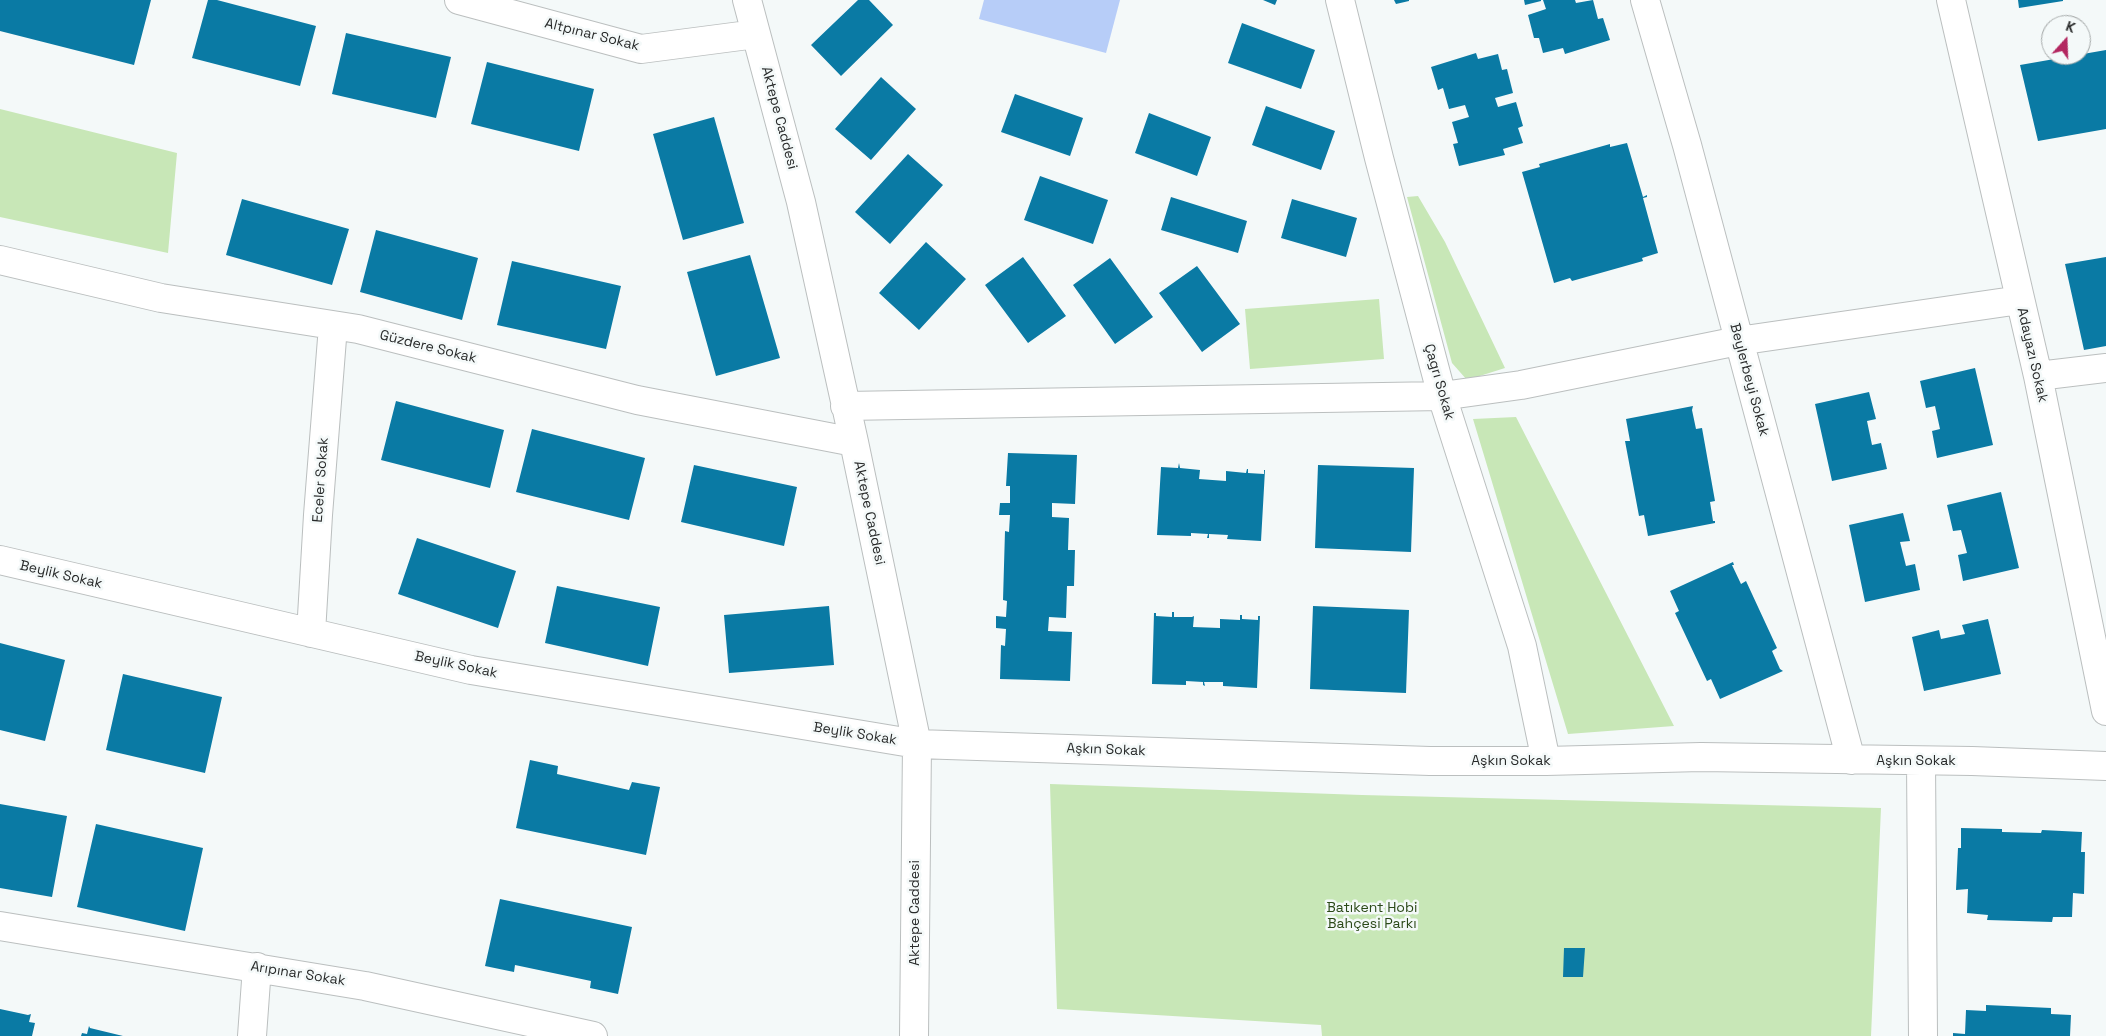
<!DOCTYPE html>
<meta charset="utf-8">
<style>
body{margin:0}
#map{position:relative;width:2106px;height:1036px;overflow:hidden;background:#f4f9f9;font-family:"Space Grotesk",sans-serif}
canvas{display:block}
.north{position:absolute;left:2041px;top:15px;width:50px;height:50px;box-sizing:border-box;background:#f4f9f9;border:1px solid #a2a6a6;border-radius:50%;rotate:20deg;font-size:14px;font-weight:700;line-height:20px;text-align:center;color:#282a2a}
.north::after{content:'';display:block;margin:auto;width:18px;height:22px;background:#b32760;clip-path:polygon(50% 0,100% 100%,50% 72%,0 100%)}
</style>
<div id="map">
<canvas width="2106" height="1036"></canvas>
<div class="north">K</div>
</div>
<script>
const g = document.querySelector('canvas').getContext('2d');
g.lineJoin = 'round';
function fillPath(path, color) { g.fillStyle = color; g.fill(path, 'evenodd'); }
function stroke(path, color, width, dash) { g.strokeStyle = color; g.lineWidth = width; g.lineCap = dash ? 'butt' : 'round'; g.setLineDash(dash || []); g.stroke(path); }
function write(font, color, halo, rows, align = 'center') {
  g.font = font + ' "Space Grotesk",sans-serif'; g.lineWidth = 5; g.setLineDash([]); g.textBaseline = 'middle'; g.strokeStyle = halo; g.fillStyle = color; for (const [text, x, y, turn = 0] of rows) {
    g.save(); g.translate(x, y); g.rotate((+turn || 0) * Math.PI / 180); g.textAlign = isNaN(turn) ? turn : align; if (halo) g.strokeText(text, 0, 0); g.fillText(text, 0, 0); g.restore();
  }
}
const green = new Path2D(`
 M0,109L177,153L168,253L0,217Z
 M1418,196L1445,242L1505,368L1467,380L1452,363L1407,197Z
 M1379,299L1384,359L1250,369L1245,309Z
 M1516,417L1674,726L1568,734L1473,419Z
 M1050,784L1362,795L1881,808L1871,1036H1322L1321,1025L1057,1009Z`);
const water = new Path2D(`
 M984,0H1120L1106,53L979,19Z`);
const building = new Path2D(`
 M0,0H151L134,65L0,31Z
 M208,0H217L316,26L300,86L192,58Z
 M858,0H869L893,25L841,76L811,45Z
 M1263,0H1277L1275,5Z
 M1394,0H1409V1L1396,4Z
 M1524,0H1541V1L1525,5Z
 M1543,0H1575L1576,3L1593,0L1598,19L1603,18L1610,40L1565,54L1563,48L1543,53L1539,38H1534L1528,15L1546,9Z
 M2018,0H2063V1L2019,8Z
 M1242,23L1315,50L1301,89L1228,63Z
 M346,33L451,57L436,118L332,94Z
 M2106,50V129L2038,141L2020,65Z
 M1476,53L1478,59L1498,54L1502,70L1507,69L1513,93L1495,98L1498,107L1516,102L1523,126L1518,128L1523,143L1503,149L1505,155L1459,166L1453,144L1458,143L1452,122L1469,117L1465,105L1449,109L1443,88L1438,90L1431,67Z
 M487,62L594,89L579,151L471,124Z
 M881,77L916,109L871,160L835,129Z
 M1015,94L1083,118L1070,156L1001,132Z
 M1266,106L1335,131L1321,170L1252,145Z
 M1149,113L1211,137L1197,176L1135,153Z
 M714,117L744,223L683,240L653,134Z
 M1627,143L1643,197L1647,195V197L1643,198L1658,253L1642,258L1643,261L1572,281L1570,278L1554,283L1522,172L1540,167L1539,164L1610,144V147Z
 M908,154L943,185L890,244L855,212Z
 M1040,176L1108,200L1093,244L1024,220Z
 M1171,197L1247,221L1238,253L1161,230Z
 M242,199L349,229L332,285L226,255Z
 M1292,199L1357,218L1346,257L1281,238Z
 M376,230L478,258L462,320L360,292Z
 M926,242L966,279L919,330L879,293Z
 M750,255L780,358L716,376L687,272Z
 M1023,257L1066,316L1028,343L985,285Z
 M2106,257V346L2084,350L2065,264Z
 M1110,258L1153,317L1115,344L1073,285Z
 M512,261L621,286L606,349L497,325Z
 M1197,266L1240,324L1202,352L1159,293Z
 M1975,368L1993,445L1937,458L1932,431L1940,429L1935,406L1926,408L1920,381Z
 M1869,392L1876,419L1867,421L1872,445L1881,443L1887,469L1832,481L1815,404Z
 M396,401L504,430L490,488L381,460Z
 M1693,406L1692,410L1696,429L1702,428L1715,501L1710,502L1713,521H1715V523L1648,536L1644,515L1639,516L1625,441H1630L1626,419Z
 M532,429L645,458L629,520L516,492Z
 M1008,453L1077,455L1075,504L1052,503V517L1069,518L1068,550H1075L1074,586H1067L1066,618L1049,617L1048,631L1072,632L1070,681L1000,679L1001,645L1005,646L1006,629L996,628V616L1006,617L1007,601L1003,600L1005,531L1009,532L1010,515H999L1000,503H1010V486H1006Z
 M1179,463L1180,468L1200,470L1199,479L1226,481V471L1246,473L1247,469H1248V473L1264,474V470H1265L1261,541L1227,539L1228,535L1209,534V538H1207L1208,534L1191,533V536L1157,535L1161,467L1178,468Z
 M694,465L797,487L784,546L681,522Z
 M1318,465L1414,468L1411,552L1315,548Z
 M2001,492L2019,568L1963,581L1958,555L1967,553L1961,530L1953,531L1947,505Z
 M1903,513L1910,541L1900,542L1906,566L1915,564L1920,590L1865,602L1849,525Z
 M417,538L516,571L498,628L398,594Z
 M1733,562L1734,565H1732L1741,584L1746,581L1777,648L1772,651L1780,669L1783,671L1720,699L1711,679L1707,681L1675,613L1679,611L1670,591Z
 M557,586L660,607L648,666L545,643Z
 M829,606L834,665L729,673L724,615Z
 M1313,606L1409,610L1406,693L1310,689Z
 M1172,612H1174V617H1192L1194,616L1193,627L1220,628V619L1240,620V615H1242V619L1258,620V616H1260L1257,688L1223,686V682H1204L1205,686L1203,685V682L1186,681V685L1152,684L1154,613H1156V616L1172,617Z
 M1988,619L2001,674L1924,691L1912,637L1939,630L1941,639L1965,634L1962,625Z
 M0,643L65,660L45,741L0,730Z
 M123,674L222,697L205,773L106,750Z
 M530,760L558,766L557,774L629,790L632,782L660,787L646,855L516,828Z
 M0,804L67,816L52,897L0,888Z
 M96,824L203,848L185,931L77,907Z
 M1961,828L2002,829V832L2041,833L2042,830L2082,832L2081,852H2085L2084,894L2073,893L2072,917H2053L2052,922L1987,920L1988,915L1967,913L1968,889L1956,890L1958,848H1961Z
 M500,899L632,927L618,994L590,988L591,981L515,965L514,972L485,966Z
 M1564,948H1585L1583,977H1563Z
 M1986,1005L2051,1008V1014L2071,1015L2070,1036H1953V1033L1965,1034L1966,1010L1986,1011Z
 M0,1009L28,1015L31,1014L29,1022L35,1023L32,1036H0Z
 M89,1026L90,1028L123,1036H81L82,1033L87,1034Z`);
const minor = new Path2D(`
 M459,0L641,49L756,34
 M747,0L801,202L854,442L917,744L914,1036
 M1340,0L1379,158L1442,396L1522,646L1546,761
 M1645,0L1687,145L1851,760
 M1951,0L2038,376L2106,711
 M0,260L161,298L358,329L637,400L854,442
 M2038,376L2106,368
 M845,406L1442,396L1521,385L1738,341L2020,300
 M0,560L471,670L917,744L1430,761H1546L1701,757L1972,761L2106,766
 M311,633L318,515L333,326
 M1921,761L1923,1036
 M0,926L365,986L593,1036
 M252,1036L257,967`);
const streetNames = [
 ["Altpınar Sokak",592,35,14],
 ["Aktepe Caddesi",779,118,75],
 ["Güzdere Sokak",428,347,14],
 ["Adayazı Sokak",2032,355,77],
 ["Beylerbeyi Sokak",1749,380,75],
 ["Çagrı Sokak",1439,382,74],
 ["Eceler Sokak",321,480,-86],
 ["Aktepe Caddesi",869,513,78],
 ["Beylik Sokak",61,575,13],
 ["Beylik Sokak",456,665,12],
 ["Beylik Sokak",855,734,9],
 ["Aşkın Sokak",1106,750,2],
 ["Aşkın Sokak",1511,761],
 ["Aşkın Sokak",1916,761],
 ["Aktepe Caddesi",915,913,-90],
 ["Arıpınar Sokak",298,974,9]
];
const parkNames = [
 ["Batıkent Hobi",1372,908],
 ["Bahçesi Parkı",1372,924]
];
fillPath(green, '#c8e7b7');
fillPath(water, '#b7cdf8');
fillPath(building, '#0a7aa4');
stroke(minor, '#bbbfbf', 30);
stroke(minor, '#fff', 28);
write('14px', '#282a2a', '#f4f9f9', streetNames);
write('14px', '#2b4918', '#f4f9f9', parkNames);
</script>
